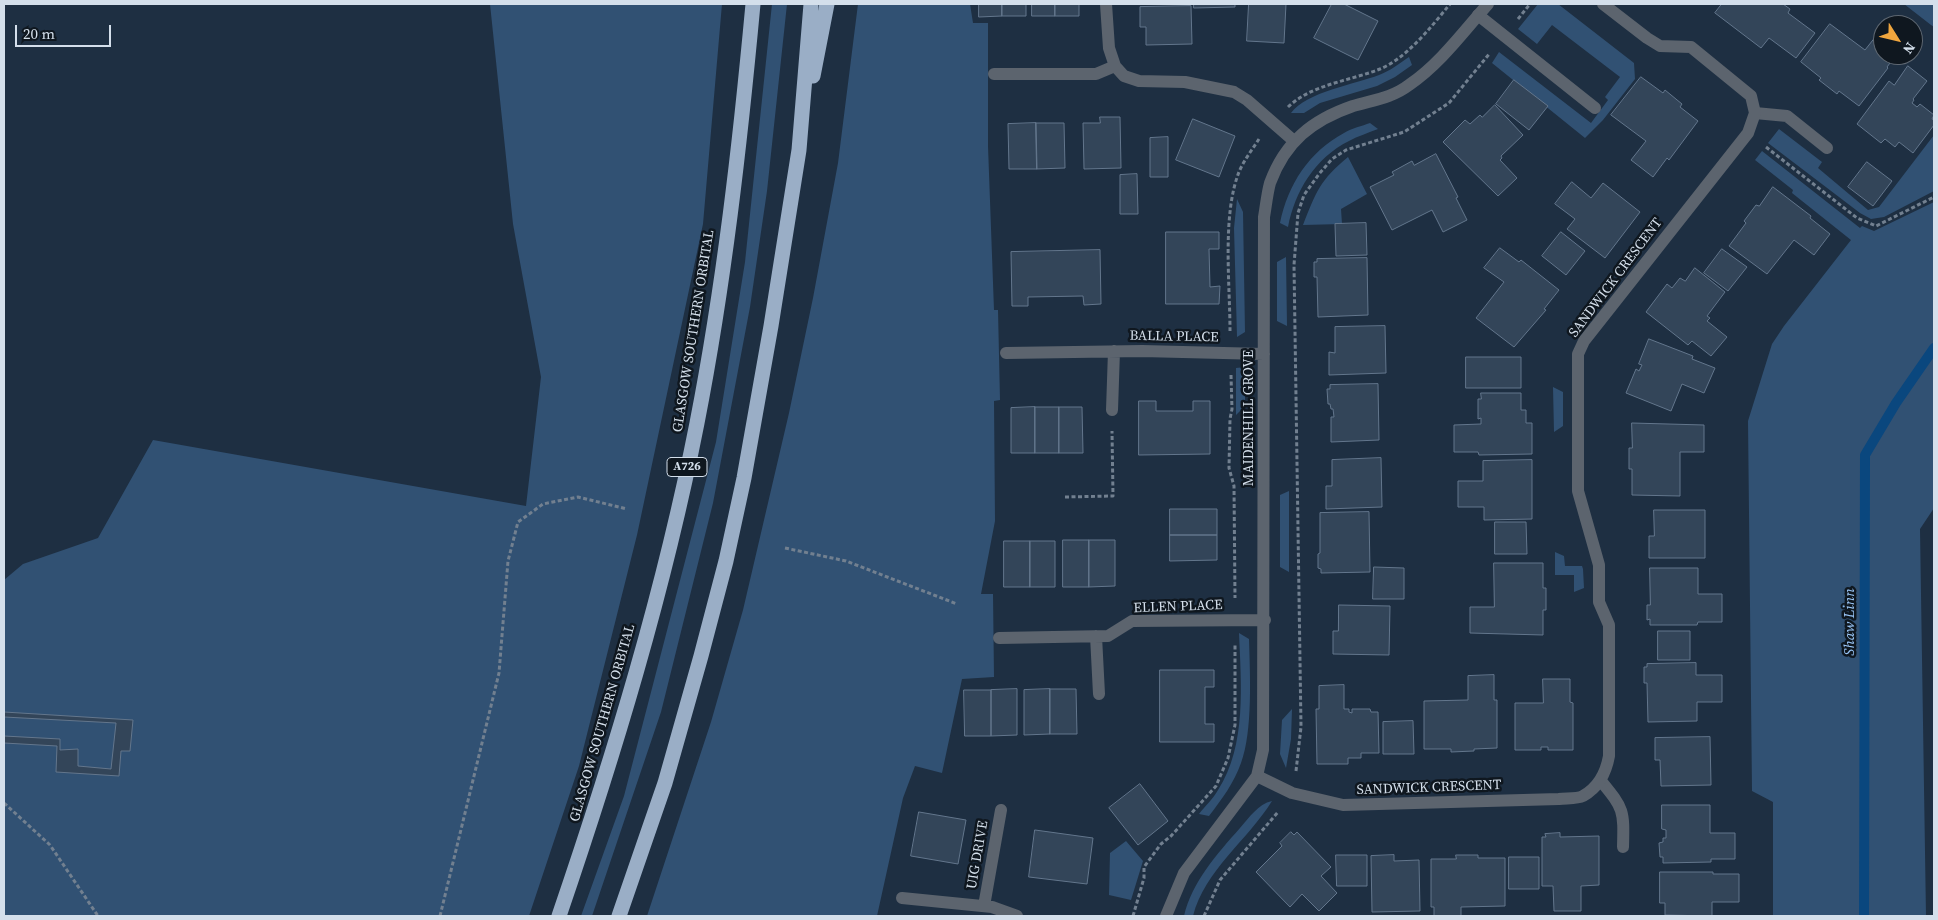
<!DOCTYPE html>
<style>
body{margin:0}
#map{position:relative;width:1938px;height:920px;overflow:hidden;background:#1e2f42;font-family:"Source Serif 4",serif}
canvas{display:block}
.frame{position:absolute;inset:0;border:5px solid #d4dfeb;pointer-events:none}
.north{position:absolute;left:1873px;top:15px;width:50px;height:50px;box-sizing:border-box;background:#0f171f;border:1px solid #5e6771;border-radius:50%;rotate:126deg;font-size:14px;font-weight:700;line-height:20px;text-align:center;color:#d4dfeb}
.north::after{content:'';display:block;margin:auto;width:18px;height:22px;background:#f0a63e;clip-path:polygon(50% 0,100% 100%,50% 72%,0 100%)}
.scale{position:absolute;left:15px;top:25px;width:96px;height:22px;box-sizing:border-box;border:2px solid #d4dfeb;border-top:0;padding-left:6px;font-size:15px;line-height:18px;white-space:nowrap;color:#d4dfeb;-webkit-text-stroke:4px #0f171f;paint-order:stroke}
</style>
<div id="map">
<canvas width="1938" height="920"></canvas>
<div class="frame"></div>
<div class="north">N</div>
<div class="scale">20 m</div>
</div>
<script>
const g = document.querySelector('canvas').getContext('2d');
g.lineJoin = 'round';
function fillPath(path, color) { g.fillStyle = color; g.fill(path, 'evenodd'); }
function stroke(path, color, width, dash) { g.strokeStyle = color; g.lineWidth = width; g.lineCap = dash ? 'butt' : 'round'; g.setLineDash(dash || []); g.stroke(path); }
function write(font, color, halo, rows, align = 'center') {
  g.font = font + ' "Source Serif 4",serif'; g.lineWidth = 5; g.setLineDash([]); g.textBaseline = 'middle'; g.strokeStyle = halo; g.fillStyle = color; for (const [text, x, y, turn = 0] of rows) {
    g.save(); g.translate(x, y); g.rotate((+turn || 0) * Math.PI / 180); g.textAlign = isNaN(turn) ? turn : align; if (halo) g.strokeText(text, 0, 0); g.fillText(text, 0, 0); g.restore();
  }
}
const green = new Path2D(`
 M490,4H722L703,224L637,535L579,766L529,916H4V580L23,564L98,538L153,440L526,506L541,377L513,224Z
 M772,4H787L767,191L750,307L713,503L661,712L592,916H581L624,796L716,442L745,262Z
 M858,4H970L973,23H988V146L994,310H998L1000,400L994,401L995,521L981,594H993L994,677L962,679L942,773L915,766L903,798L877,916H647L711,722L743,610L789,413L813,298L838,163Z
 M1538,4H1558L1634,63L1635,79L1603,120L1585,138L1492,63L1499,52L1591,123L1608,100L1605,97L1620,77L1552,25L1537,44L1518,29Z
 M1904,4H1934V27L1931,25Z
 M1409,57L1412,65L1395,77L1377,86L1320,103L1304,113H1291C1306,92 1356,84 1379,75C1390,71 1400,63 1409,57Z
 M1370,123L1378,129C1368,133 1358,136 1349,141C1315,158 1295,191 1288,227L1280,223C1288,184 1309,152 1344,133C1352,128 1362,126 1370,123Z
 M1779,129L1822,162L1818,168L1868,210L1879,207L1934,135V191L1884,217L1871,219L1860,213L1768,143Z
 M1762,151L1860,228L1862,226L1874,231L1934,202V508L1920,529L1926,916H1773V802L1752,791L1748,421L1772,344L1784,326L1851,240L1792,193L1793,190L1755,160Z
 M1348,157L1367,194L1341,209L1342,224L1303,225C1316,192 1320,180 1348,157Z
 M1237,199L1243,212L1245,332L1237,337L1234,228Z
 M1286,257L1287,326L1277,321V262Z
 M1245,367V406L1236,415V368Z
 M1553,387L1563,392V426L1554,432Z
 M1289,491V572L1280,567V495Z
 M1555,552L1564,556L1565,566H1582L1583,569L1584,588L1574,592V575H1555Z
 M1239,633L1249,639C1250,674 1253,731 1241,763C1234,783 1222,799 1209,816L1199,814C1205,806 1213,799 1218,790C1247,745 1241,684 1239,633Z
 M1292,709L1291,739L1286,768L1280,754L1282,720Z
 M1272,801C1247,841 1205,870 1193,916H1184C1192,882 1217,854 1240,828C1249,818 1258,804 1272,801Z
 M1126,841L1143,861L1131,900L1109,895L1110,853Z`);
const stream = new Path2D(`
 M1864,916L1865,455L1896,403L1934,348`);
const building = new Path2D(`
 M979,4H1002V16L979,17Z
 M1002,4H1026V16H1002Z
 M1032,4H1055V16H1032Z
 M1055,4H1079V16H1055Z
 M1194,4H1235V7L1194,8Z
 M1249,4H1286L1284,43L1247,41Z
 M1332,4H1344L1378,21L1358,60L1314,38Z
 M1722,4H1783L1790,9L1788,13L1815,33L1796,58L1769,38L1761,48L1715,13Z
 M1191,6L1192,44L1146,45V27H1140V7Z
 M1830,24L1865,50L1880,31L1883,33V55H1896L1887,67L1888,68L1859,106L1839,91L1837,94L1819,80L1821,78L1801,62Z
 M1908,66L1927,81L1913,99L1914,100L1912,103L1917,107L1920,104L1934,115L1932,119L1934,120V125L1913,153L1899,142L1895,147L1885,139L1881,143L1857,124L1889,81L1894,85Z
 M1641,77L1663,93L1665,90L1682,104L1680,107L1698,121L1669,160L1667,158L1653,177L1631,160L1646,141L1611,115Z
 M1514,80L1548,106L1529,130L1496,104Z
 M1495,105L1523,135L1501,156L1502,158L1500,160L1517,178L1498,196L1443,142L1465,120L1470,124L1480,115L1482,117Z
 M1100,117H1120L1121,168L1084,169L1083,123H1100Z
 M1193,119L1235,136L1219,177L1176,160Z
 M1036,123H1064L1065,168L1037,169Z
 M1036,123L1037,169H1009L1008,124Z
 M1168,137V177H1150V138Z
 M1436,154L1458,197L1456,198L1467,220L1443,232L1432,210L1392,230L1370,187L1394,175L1392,172L1412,161L1414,165Z
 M1867,162L1892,181L1873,206L1848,187Z
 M1137,174L1138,214H1120V175Z
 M1572,182L1591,198L1603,183L1640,212L1605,258L1567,229L1575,219L1555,204Z
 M1773,187L1811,216L1810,218L1830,234L1814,255L1794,240L1767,274L1729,246L1746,223L1744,221L1756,205L1759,206Z
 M1366,223L1367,255L1336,256L1335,224Z
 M1166,232H1219V249H1209L1210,287L1220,286L1219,304H1166Z
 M1561,232L1585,251L1566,275L1542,256Z
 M1500,248L1519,262L1521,260L1559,290L1544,309L1546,310L1514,347L1476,318L1504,282L1484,268Z
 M1722,249L1747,267L1728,291L1704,273Z
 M1100,250L1101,304L1084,305L1083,296L1028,297V306H1012L1011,252Z
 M1367,258L1368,315L1318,317L1317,277H1314V262H1317V259Z
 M1695,268L1725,292L1707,316L1710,318L1707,321L1727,337L1711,356L1692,341L1688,345L1646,312L1667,284L1672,288L1680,278L1685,281Z
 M1385,326L1386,373L1329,375V352L1335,353V327Z
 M1649,339L1693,356L1692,359L1715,368L1704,393L1682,384L1671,411L1626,393L1636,369L1639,371L1642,365L1639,364Z
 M1466,357H1521V388H1466Z
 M1378,384L1379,440L1331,442V417H1334L1333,409H1331L1330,404H1328L1327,389H1330V385Z
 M1481,393H1521V410H1526V423H1532V454L1479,455L1478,452H1454V425L1481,424V418L1478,419V399H1481Z
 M1139,401H1156V411H1193V401H1210V454L1139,455Z
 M1035,407H1059V453H1035Z
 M1035,407V453H1011V408Z
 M1059,407H1082L1083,453H1059Z
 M1632,423L1704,425V452H1680V496L1632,495V469H1629V448H1632Z
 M1381,458L1382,507L1326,509V486H1332V460Z
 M1532,460V519L1484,520V507H1458V481H1483V461Z
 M1170,509H1217V535H1170Z
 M1654,510H1705V558H1649V536H1654Z
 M1369,512L1370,572L1321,573V569L1318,568V554L1320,553V513Z
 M1495,522H1526L1527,554H1495Z
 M1170,535H1217V560L1170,561Z
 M1063,540H1089V587H1063Z
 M1089,540H1115V586L1089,587Z
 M1004,541H1030V587H1004Z
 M1030,541H1055V587H1030Z
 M1494,563H1543V588H1546V610H1543V635L1470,633V607H1494Z
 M1374,567L1404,568V599H1373Z
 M1650,568H1698V594H1722V622H1698L1697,625H1650V619L1647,620V605H1650Z
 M1339,605L1390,606L1389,655L1333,654V631H1338Z
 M1658,631H1690V660H1658Z
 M1696,663V675H1722V702H1697V721L1648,722L1647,683H1644V667H1647V664Z
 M1160,670H1214V687H1205V724H1214V742H1160Z
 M1494,675V700H1497V748L1474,749V751L1451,752V749H1424V701L1468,700V676Z
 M1543,679H1570V702L1573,703V750H1548V747H1541V750H1515V703H1543Z
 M1344,685V709H1349V712L1352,713V709H1370L1371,712H1378L1379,753H1361V758H1348V764H1317L1316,709H1319V686Z
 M1017,689V735L991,736V690Z
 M1050,689H1076L1077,734H1050Z
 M1050,689V734L1024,735V690Z
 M964,690H991V736H965Z
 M4,712L133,720L130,751H121L119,776L56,772L57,746L4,743V736L60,739V750L78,749V766L111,769L116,723L4,717Z
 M1413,721L1414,754H1383V722Z
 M1710,737L1711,785L1661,786L1660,760H1655V738Z
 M1140,784L1168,821L1138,845L1109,808Z
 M1662,805H1710V833H1735V859H1711V862L1663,863V857H1660L1659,843L1663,842V838H1666V830L1662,829Z
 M919,812L966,820L958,864L911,856Z
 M1035,830L1093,838L1087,884L1029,877Z
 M1291,832L1294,835L1297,832L1331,867L1321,876L1337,893L1319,911L1302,894L1290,907L1256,872L1282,846L1280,843Z
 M1560,833V837L1599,836V885L1581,886V911H1554L1553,886H1542V837H1546L1545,834Z
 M1336,855H1367V886H1337Z
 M1394,855V861L1419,860L1420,911L1372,912L1371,856Z
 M1456,855H1478V858H1505V906L1461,907V916H1434V907H1431V859H1456Z
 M1509,857H1539V889H1509Z
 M1660,872H1713V874H1739V902H1712V916L1665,915V903H1660Z`);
const path = new Path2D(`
 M1518,19L1530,4
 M1288,107C1312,84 1350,81 1380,69C1407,58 1432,26 1450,4
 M1766,147L1857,218L1876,226L1934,197
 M1230,331C1230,284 1222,215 1239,172C1244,160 1252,150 1259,139
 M1231,375L1232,409L1230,419L1229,468L1234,486L1235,598
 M1065,497L1113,496L1112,431
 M785,548L846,561L957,604
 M1296,771L1301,727L1294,265L1298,213L1304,195L1319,174L1332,159L1346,150L1404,132L1449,103L1490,53
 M4,803L50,845L98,916
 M440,916L499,673L508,561L518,522L543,504L578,497L627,509
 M1133,916L1144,878V867L1161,844L1171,836L1216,786L1228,758L1235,725V644
 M1204,916L1220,880L1278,812`);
const lane = new Path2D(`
 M1478,15L1595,108
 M1755,113L1787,116L1827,148
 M1601,781C1624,809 1624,810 1623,847`);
const street = new Path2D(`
 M1106,4L1109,48L1115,66L1124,76L1139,81L1185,82L1234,92L1247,100L1294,141
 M994,74H1096L1115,66
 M1006,353L1142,351L1264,354
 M1112,410L1114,351
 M1096,636L1099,694
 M999,638L1108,636L1132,621L1265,620
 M1257,776L1292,793L1343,805L1559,799C1566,798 1577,799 1583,796C1599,787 1606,773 1609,756V625L1599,602V565L1578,491V354L1584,341L1748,133L1755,113L1751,96L1691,47L1660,46L1647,38L1603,4
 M902,898L992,907L1017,916
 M984,906L1001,810
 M1166,916L1184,873L1257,776L1263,750L1264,217C1266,206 1267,194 1270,183C1285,142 1312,120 1353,106C1373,100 1392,98 1409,85C1440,64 1464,31 1488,4`);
const highway = new Path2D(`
 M813,76L827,4
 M559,916C614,755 664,591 697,423C724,285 740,144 753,4
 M619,916L665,783L701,656L726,561L744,478L771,326L799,150L811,4`);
const shields = [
 [687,467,40]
];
const shieldNames = [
 ["A726",687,467]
];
const streetNames = [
 ["SANDWICK CRESCENT",1616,278,-53],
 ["GLASGOW SOUTHERN ORBITAL",694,331,-81],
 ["BALLA PLACE",1174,337,1],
 ["MAIDENHILL GROVE",1249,418,-90],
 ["ELLEN PLACE",1178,607,-2],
 ["GLASGOW SOUTHERN ORBITAL",603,723,-74],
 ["SANDWICK CRESCENT",1429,788,-2],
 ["UIG DRIVE",978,855,-80]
];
const waterNames = [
 ["Shaw Linn",1850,622,-90]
];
fillPath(green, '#315173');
stroke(stream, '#0a477e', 10);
fillPath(building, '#334559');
stroke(building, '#63768c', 1);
stroke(path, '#728090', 3, [4, 2.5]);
stroke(lane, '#5c646e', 12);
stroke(street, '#5c646e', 12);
stroke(highway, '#9aaec6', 15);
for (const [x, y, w] of shields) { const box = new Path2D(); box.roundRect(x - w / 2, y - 9.5, w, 19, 4); g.fillStyle = '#0f171f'; g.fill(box); stroke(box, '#d4dfeb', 1); }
write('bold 12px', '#d4dfeb', null, shieldNames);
write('14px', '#d4dfeb', '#0f171f', streetNames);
write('italic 15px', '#99c5f6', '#0f171f', waterNames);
</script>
